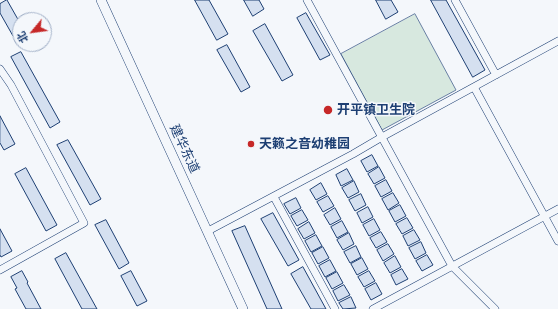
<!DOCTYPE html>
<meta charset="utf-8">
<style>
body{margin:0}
#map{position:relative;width:558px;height:309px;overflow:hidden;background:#f4f7fb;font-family:"Noto Sans","Noto Sans SC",sans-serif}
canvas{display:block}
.north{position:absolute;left:12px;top:12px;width:40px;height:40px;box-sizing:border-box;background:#f4f7fb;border:1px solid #9eadc5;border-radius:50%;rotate:241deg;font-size:11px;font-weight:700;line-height:16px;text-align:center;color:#1d3f73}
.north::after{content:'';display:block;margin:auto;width:14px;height:18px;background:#c62828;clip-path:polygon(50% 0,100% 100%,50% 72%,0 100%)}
</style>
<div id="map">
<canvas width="558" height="309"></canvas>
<div class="north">北</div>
</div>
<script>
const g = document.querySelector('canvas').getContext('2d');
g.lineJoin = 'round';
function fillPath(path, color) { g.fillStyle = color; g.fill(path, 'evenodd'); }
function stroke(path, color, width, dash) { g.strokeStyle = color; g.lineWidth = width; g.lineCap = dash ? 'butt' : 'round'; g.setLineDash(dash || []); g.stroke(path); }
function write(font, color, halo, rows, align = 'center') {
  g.font = font + ' "Noto Sans","Noto Sans SC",sans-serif'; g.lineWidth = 3; g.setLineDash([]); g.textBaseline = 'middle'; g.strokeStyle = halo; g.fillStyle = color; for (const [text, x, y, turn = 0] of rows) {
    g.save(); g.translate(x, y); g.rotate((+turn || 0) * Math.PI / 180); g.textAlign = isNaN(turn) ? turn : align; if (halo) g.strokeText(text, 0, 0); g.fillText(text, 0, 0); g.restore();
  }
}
const green = new Path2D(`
 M415,14L456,90L382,130L341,54Z`);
const building = new Path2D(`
 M7,0L20,23V33L13,36L0,13V4Z
 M195,0H209L228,34L217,40Z
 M244,0H259L264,9L253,16Z
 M376,0H391L398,12L386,19Z
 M431,0H446L485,70L473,77Z
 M306,13L330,55L320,60L297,18Z
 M265,24L293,75L282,81L253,31Z
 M227,45L250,87L241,92L217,50Z
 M21,52L60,122L50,128L11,57Z
 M0,116L15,144L4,150L0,143Z
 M68,140L101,199L90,205L57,145Z
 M372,155L378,166L367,172L361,161Z
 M379,167L385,178L374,184L368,174Z
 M26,168L57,225L46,231L15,174Z
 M347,169L353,180L341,186L336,175Z
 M386,180L392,191L381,197L375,186Z
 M354,181L359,192L348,198L342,188Z
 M321,183L327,194L316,200L310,190Z
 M393,193L399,203L388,210L382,199Z
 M361,194L366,205L355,211L349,200Z
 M328,196L334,206L323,212L317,202Z
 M296,198L301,208L290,214L284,204Z
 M400,205L406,216L395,222L389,211Z
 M368,207L373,217L362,223L357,213Z
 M335,208L341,219L330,225L324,215Z
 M302,210L308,220L297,226L291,216Z
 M273,213L299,260L288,266L261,219Z
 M407,218L413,228L402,234L396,224Z
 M374,219L380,230L369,236L363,225Z
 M106,220L129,263L119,269L95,225Z
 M342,221L348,232L337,238L331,227Z
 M309,222L315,233L304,239L298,229Z
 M245,226L282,309H267L232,231Z
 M0,229L12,251L1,257L0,255Z
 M414,230L420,240L408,246L403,236Z
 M381,232L387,242L376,248L370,238Z
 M349,233L354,244L343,250L337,240Z
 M316,235L322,246L311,252L305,241Z
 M421,242L426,253L415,259L409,248Z
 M388,244L394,254L383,261L377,250Z
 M356,246L361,257L350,263L344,252Z
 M323,247L329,258L318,264L312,253Z
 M66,253L97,309H82L55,259Z
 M427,255L433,265L422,271L416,261Z
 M395,256L401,267L390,273L384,263Z
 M362,258L368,269L357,275L351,264Z
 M330,260L336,271L325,277L319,266Z
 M303,267L326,309H311L291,274Z
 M402,269L408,279L396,285L391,275Z
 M22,271L28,282L27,283L41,309H26L15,289L17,288L11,277Z
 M131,271L147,301L137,306L121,276Z
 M369,271L375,281L364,287L358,277Z
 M337,272L343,283L332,289L326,278Z
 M376,283L382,294L371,300L365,289Z
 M344,285L350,295L338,301L333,291Z
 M351,297L356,308L343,309L339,303Z`);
const street = new Path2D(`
 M307,0L452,266L495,309
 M455,0L496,75
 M0,69L11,85L84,223L0,270
 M474,87L558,241
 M274,197L335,309
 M208,231L353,154L382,137L558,41
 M373,309L558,209`);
const secondary = new Path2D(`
 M101,0L243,309`);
const markers = [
 [328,110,5,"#c62828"],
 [251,144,4,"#c62828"]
];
const poiNames = [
 ["开平镇卫生院",337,110],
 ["天籁之音幼稚园",259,144]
];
const streetNames = [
 ["建华东道",184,149,65]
];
fillPath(green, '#d7e8df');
stroke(green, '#687fa3', 1);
fillPath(building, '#d5e0f0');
stroke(building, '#1d3f73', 1);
stroke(street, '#1d3f73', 8);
stroke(secondary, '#1d3f73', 10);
stroke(street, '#f4f7fb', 7);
stroke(secondary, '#f4f7fb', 9);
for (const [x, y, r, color] of markers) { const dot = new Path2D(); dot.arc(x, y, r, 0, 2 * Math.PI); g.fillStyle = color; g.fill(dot); stroke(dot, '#f4f7fb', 1.5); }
write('bold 13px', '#1d3f73', '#f4f7fb', poiNames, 'left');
write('13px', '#1d3f73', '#f4f7fb', streetNames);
</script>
